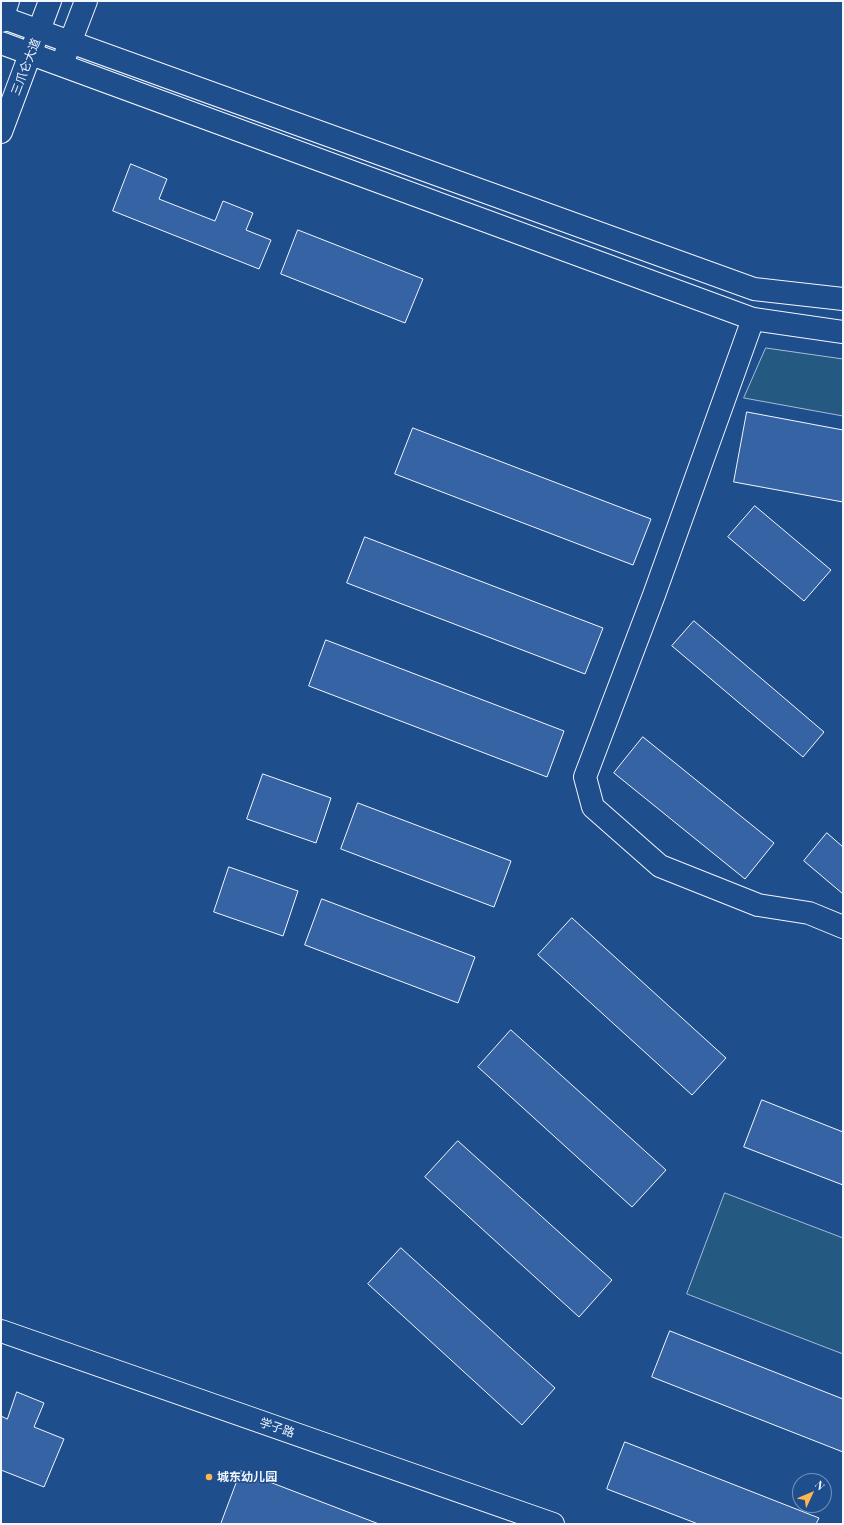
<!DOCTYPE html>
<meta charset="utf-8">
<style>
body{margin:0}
#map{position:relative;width:844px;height:1525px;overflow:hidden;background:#1f4e8c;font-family:"Playfair Display",serif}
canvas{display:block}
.frame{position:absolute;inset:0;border:2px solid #f2f6ff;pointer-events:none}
.north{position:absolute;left:792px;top:1473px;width:40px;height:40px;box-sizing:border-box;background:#1f4e8c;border:1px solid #7391ba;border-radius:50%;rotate:46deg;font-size:11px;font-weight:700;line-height:16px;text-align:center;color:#f2f6ff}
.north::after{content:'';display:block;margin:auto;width:14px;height:18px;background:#ffb74d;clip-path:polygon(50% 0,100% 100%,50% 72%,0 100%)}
</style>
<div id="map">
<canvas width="844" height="1525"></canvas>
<div class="frame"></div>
<div class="north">N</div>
</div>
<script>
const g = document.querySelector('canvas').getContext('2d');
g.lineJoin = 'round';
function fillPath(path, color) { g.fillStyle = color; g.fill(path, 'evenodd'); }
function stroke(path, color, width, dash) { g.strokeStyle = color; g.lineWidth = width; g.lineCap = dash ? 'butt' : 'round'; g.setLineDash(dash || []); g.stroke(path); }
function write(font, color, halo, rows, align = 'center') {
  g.font = font + ' "Playfair Display","Noto Sans SC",serif'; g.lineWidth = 3; g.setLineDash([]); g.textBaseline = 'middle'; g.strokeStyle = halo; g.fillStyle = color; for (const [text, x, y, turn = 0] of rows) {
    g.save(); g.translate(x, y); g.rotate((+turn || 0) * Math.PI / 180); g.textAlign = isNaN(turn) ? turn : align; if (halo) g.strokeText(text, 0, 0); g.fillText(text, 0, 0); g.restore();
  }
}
const green = new Path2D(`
 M766,348L843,359V416L744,398Z
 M725,1193L843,1238V1354L687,1294Z`);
const building = new Path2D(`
 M131,164L167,179L159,199L215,221L223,201L253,213L246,230L271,240L259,269L113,211Z
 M298,230L423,279L405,323L281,274Z
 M747,412L843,430V502L734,482Z
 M413,428L651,519L633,565L395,474Z
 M755,506L831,570L804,601L728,537Z
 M365,537L603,628L585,674L347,583Z
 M694,621L824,732L803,757L672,646Z
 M326,640L564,731L547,777L309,686Z
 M643,737L774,843L745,879L614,773Z
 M263,774L331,798L316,843L247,819Z
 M358,803L511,861L494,907L341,849Z
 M827,833L843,847V894L804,861Z
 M229,867L298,891L283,936L214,912Z
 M322,899L475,957L458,1003L305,945Z
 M572,918L726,1058L692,1095L538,955Z
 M511,1030L666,1170L632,1207L478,1067Z
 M762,1100L843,1132V1185L744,1147Z
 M458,1141L612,1280L579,1317L425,1177Z
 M401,1248L555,1388L522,1425L368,1284Z
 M670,1331L843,1399V1452L652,1377Z
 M17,1392L44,1403L34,1427L64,1439L44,1487L1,1470V1416L7,1419Z
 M625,1442L819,1518L816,1524H698L607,1489Z
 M241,1471L379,1524H221Z`);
const street = new Path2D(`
 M753,319L654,595L585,777L593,807L660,866L758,905L809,913L843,927`);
const secondary = new Path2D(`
 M1,17L754,289L843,299
 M1,43L753,319L843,332
 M65,56L86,1
 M1,1331L553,1524`);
const primary = new Path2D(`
 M1,21L8,1
 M1,132L50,1`);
const markers = [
 [209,1477,4,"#ffb74d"]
];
const streetNames = [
 ["三爪仑大道",26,67,-69],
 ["学子路",277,1428,19]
];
const poiNames = [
 ["城东幼儿园",217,1477]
];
fillPath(green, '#245a82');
stroke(green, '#a8bbd7', 1);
fillPath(building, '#3563a3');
stroke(building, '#f2f6ff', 1);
stroke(street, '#f2f6ff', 24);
stroke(secondary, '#f2f6ff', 24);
stroke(primary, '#f2f6ff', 24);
stroke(street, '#1f4e8c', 22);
stroke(secondary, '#1f4e8c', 22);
stroke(primary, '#1f4e8c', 22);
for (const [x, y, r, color] of markers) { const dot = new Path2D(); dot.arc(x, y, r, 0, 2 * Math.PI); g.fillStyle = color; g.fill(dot); stroke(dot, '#1f4e8c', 1.5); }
write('12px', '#f2f6ff', '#1f4e8c', streetNames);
write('bold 12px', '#f2f6ff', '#1f4e8c', poiNames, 'left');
</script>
